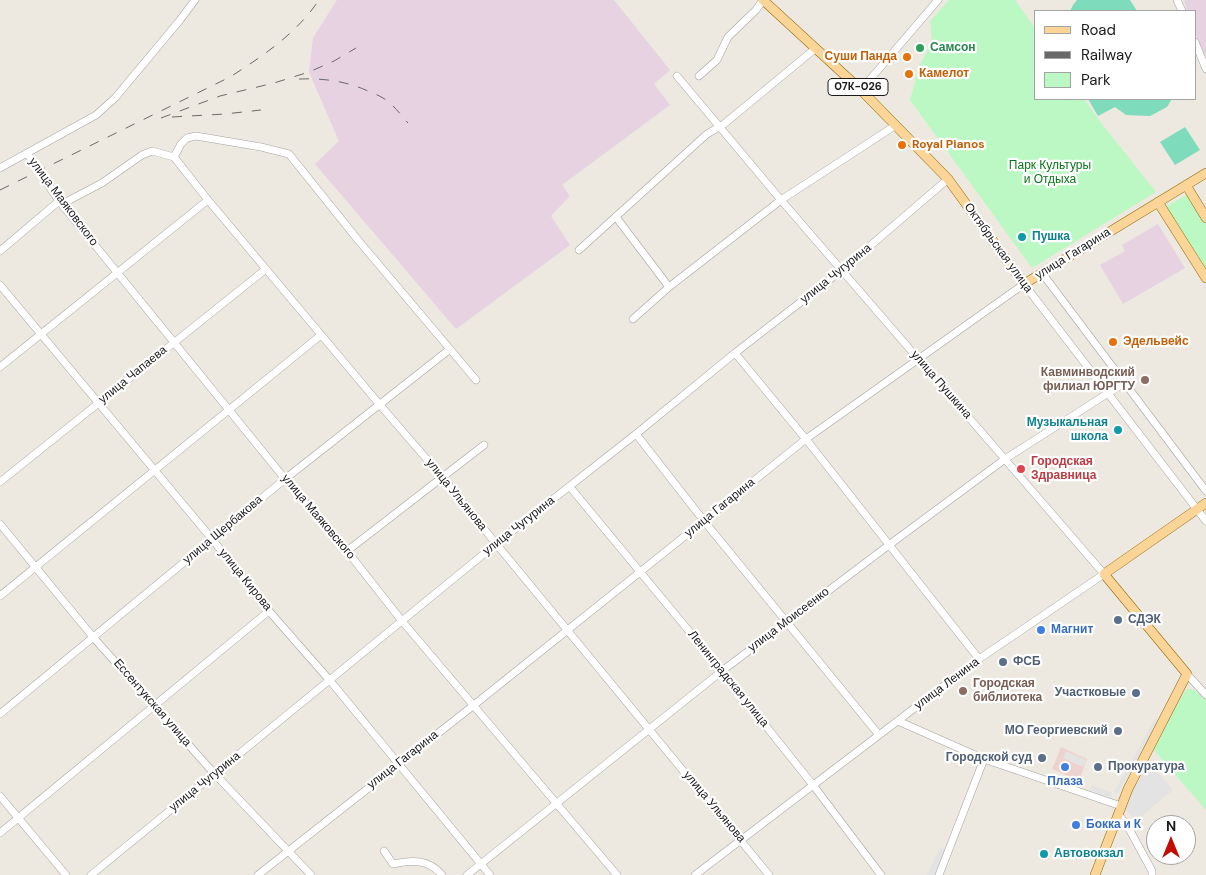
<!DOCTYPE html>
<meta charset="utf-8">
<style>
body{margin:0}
#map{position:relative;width:1206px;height:875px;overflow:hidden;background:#ede9e0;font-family:"DM Sans",sans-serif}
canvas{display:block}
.legend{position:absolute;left:1034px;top:10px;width:162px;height:90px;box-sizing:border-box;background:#fff;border:1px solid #a4a4a4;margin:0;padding:6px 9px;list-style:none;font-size:15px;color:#1b1b1b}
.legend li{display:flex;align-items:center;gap:10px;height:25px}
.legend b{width:25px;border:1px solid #a4a4a4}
.north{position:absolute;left:1146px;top:815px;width:50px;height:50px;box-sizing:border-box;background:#fff;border:1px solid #a4a4a4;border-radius:50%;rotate:0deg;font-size:14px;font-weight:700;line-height:20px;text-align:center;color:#1b1b1b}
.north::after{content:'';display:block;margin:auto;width:18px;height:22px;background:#c30d02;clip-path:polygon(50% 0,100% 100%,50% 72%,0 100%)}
</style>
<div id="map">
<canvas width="1206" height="875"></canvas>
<ul class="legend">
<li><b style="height:6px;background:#fad597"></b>Road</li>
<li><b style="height:6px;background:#696969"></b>Railway</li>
<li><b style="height:14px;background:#bcf8c4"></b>Park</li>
</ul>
<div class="north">N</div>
</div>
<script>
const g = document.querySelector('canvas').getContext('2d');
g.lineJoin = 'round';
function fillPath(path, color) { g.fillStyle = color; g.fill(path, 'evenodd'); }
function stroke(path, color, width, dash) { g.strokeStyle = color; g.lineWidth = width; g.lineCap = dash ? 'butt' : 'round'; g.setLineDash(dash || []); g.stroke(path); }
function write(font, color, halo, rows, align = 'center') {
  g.font = font + ' "DM Sans",sans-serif'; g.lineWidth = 4.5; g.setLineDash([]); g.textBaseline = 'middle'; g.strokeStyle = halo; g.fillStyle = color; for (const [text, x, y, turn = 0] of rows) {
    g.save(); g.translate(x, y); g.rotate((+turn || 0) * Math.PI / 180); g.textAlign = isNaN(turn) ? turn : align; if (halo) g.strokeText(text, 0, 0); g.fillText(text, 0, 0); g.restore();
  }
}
const commercial = new Path2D(`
 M1061,747L1087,759L1080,778L1074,776L1073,778L1052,769Z`);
const industrial = new Path2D(`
 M337,0H614L670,70L654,84L670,105L562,185L570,196L551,216L570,245L456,329L315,164L339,141L309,72L313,38Z
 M1184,0H1206V63L1195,32V11H1187Z
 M1158,224L1185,268L1123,304L1100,265L1125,251L1122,245Z`);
const park = new Path2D(`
 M949,0H1015L1035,28V99H1084L1099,120L1156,192L1032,268L910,100L919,67L932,41L930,21Z
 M1188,194L1206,224V270L1165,207Z
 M1188,689C1197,689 1200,695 1206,701V810L1152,748L1184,692Z`);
const pitch = new Path2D(`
 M1077,0H1130L1137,11H1070L1073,5Z
 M1088,99H1172L1167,107L1150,116L1126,115L1115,107L1098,116Z
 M1185,127L1200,150L1175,165L1160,142Z`);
const parking = new Path2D(`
 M1155,719L1159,720L1118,793L1114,792Z
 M1066,751L1086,760L1083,767L1063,758Z
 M1153,766L1173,790L1136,821L1123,807L1144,770Z
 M1092,785L1112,793L1111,798L1090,790Z
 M940,848L948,850L944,863L947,864L943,875H927Z`);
const minor = new Path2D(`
 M1177,0L1182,11
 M1195,42L1206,69
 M677,76L781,200L1104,574L979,659L695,875
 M699,76L717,60L728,37L756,10L763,0
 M861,90L938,0
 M27,153L59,201L229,410L285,479L347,551L402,621L617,875
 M174,157L181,144L187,138L196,136L261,147L289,154L358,240L476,380
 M0,168L96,115L115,98L180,20L195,0
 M62,204L102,183L142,155L152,151L174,157L208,200L380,405L443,478L493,540L769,875
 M616,217L669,287
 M579,250L707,134L724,124L816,48
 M0,251L59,201
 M1042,273L1206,491
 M0,285L212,539L269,611L332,683L490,875
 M633,319L669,287L781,200L896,125
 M735,353L809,443L979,659
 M0,367L208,200
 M636,434L704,521L879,735
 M0,482L266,269
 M570,487L722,671L813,785L881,875
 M0,524L93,637L211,770L311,875
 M347,551L484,445
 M0,596L321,335
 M1187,674L1206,695
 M0,714L285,479L450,349
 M898,721L984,759L1121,806
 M0,796L66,875
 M1118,814L1127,825L1152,871V875
 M0,833L269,611
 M384,851L393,864C412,860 429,859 442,875
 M91,875L496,544L636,434L735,353L842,270L948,179
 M258,875L474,705L806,439L1024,284L1206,521
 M467,875L722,671L889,545L1005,459L1124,383
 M939,875L984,759`);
const major = new Path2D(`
 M763,0L861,90L948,179L1024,284L1206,173
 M1186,185L1206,218
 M1158,202L1206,278
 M1095,875L1128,789L1187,674L1104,574L1206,503`);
const rail = new Path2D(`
 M299,79C323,78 346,81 368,91C373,93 378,95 383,98C393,104 400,114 408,123
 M172,117L225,114L261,110
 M161,118L220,96L274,83L309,72L334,61L356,48
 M0,190L230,77C263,56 297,33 319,0`);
const markers = [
 [920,48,5,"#2e9e5b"],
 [907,57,5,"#e8710a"],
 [909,74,5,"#e8710a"],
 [902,145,5,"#e8710a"],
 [1022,237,5,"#0f9aa8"],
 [1113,342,5,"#e8710a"],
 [1145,380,5,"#8d6e63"],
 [1118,430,5,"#0f9aa8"],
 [1021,469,5,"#e0444e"],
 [1118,620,5,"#5c6f8a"],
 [1041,630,5,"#3f7fe0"],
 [1003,662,5,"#5c6f8a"],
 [963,691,5,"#8d6e63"],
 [1136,693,5,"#5c6f8a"],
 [1118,731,5,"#5c6f8a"],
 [1042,758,5,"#5c6f8a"],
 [1065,767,5,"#3f7fe0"],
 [1098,767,5,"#5c6f8a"],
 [1076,825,5,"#3f7fe0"],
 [1044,854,5,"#0f9aa8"]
];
const shields = [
 [858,87,60]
];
const shieldNames = [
 ["07К-026",858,87]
];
const leisureNames = [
 ["Самсон",930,48]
];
const foodNames = [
 ["Суши Панда",897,57,"right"],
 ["Камелот",919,74],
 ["Royal Pianos",912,145],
 ["Эдельвейс",1123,342]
];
const parkNames = [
 ["Парк Культуры",1050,166],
 ["и Отдыха",1050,180]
];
const streetNames = [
 ["улица Маяковского",63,202,53],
 ["Октябрьская улица",998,248,54],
 ["улица Гагарина",1073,254,-32],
 ["улица Чугурина",836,274,-39],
 ["улица Чапаева",133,375,-39],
 ["улица Пушкина",941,385,49],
 ["улица Ульянова",456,495,51],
 ["улица Гагарина",720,508,-39],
 ["улица Маяковского",318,517,50],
 ["улица Чугурина",519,526,-38],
 ["улица Щербакова",223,530,-40],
 ["улица Кирова",245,580,51],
 ["улица Моисеенко",789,620,-37],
 ["Ленинградская улица",728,679,51],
 ["улица Ленина",947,684,-37],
 ["Ессентукская улица",152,703,49],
 ["улица Гагарина",403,760,-38],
 ["улица Чугурина",205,782,-39],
 ["улица Ульянова",714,807,50]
];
const cultureNames = [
 ["Пушка",1032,237],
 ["Музыкальная",1108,423,"right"],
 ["школа",1108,437,"right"],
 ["Автовокзал",1054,854]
];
const educationNames = [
 ["Кавминводский",1135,373],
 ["филиал ЮРГТУ",1135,387],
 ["Городская",973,684,"left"],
 ["библиотека",973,698,"left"]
];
const healthNames = [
 ["Городская",1031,462],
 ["Здравница",1031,476]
];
const serviceNames = [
 ["СДЭК",1128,620],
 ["ФСБ",1013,662],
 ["Участковые",1126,693,"right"],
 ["МО Георгиевский",1108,731,"right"],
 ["Городской суд",1032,758,"right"],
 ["Прокуратура",1108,767]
];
const shopNames = [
 ["Магнит",1051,630],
 ["Плаза",1065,782,"center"],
 ["Бокка и К",1086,825]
];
fillPath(commercial, '#eed2cf');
fillPath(industrial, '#e6d2e1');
fillPath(park, '#bcf8c4');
fillPath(pitch, '#7edcbc');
fillPath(parking, '#e3e3e3');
stroke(minor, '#a2a2a2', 8);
stroke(major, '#906802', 10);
stroke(minor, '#fff', 7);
stroke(major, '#fad597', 9);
stroke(rail, '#696969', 1, [10, 10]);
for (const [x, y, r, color] of markers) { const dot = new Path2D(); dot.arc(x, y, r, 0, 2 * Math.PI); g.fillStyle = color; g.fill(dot); stroke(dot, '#fff', 2); }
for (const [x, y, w] of shields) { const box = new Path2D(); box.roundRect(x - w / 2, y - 8.5, w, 17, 4); g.fillStyle = '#fff'; g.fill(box); stroke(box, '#1b1b1b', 1); }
write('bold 11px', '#1b1b1b', null, shieldNames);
write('bold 12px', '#27864d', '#fff', leisureNames, 'left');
write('bold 12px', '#c56008', '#fff', foodNames, 'left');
write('12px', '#0c761b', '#fff', parkNames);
write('12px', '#1b1b1b', '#fff', streetNames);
write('bold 12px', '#0d838f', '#fff', cultureNames, 'left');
write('bold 12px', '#785e54', '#fff', educationNames, 'right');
write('bold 12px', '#be3a42', '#fff', healthNames, 'left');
write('bold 12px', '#4e5e75', '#fff', serviceNames, 'left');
write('bold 12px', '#366cbe', '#fff', shopNames, 'left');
</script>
